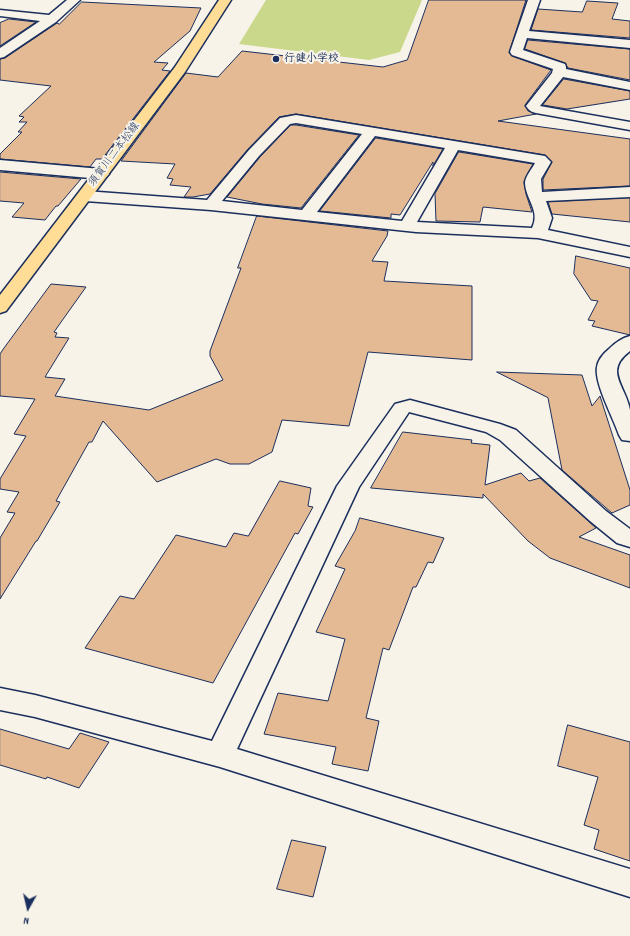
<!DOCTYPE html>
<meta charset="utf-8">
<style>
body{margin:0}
#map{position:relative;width:630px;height:936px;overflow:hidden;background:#f7f3e8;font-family:Dekko,sans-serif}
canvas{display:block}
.north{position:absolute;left:8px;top:888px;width:40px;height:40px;-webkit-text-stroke:3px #f7f3e8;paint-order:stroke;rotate:188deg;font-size:11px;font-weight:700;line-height:16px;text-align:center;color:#1b2f5e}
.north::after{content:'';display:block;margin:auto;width:14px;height:18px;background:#1b2f5e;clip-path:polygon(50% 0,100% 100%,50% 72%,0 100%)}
</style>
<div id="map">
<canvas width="630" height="936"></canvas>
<div class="north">N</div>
</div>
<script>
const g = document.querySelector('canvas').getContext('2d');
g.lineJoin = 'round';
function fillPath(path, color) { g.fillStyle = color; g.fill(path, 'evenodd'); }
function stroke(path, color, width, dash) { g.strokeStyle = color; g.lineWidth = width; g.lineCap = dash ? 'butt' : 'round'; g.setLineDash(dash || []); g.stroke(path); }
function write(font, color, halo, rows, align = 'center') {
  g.font = font + ' Dekko,"Klee One",sans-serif'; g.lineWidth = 4; g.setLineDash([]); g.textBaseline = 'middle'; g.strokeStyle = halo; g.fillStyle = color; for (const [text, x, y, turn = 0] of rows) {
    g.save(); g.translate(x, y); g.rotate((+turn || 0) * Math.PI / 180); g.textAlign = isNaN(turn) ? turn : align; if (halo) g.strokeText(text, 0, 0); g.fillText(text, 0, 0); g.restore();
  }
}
const green = new Path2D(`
 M266,0H422L400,52L369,60L239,44Z`);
const building = new Path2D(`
 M429,0H526L509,53L512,56L551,70L525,105L528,111L536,114L498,121L630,139V186L543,190V179L552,162L545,155L296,114L279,117L248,149L210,194L193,197H184L191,187L170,185L173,179L167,178L175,164L121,161L186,73L218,77L242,51L383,67L407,60Z
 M587,1L618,3L612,19L630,21V38L531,30L538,9L582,12Z
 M82,2L201,8L190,31L154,62L168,63L162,70L170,71L102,159H96L90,167L0,159V154L22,132H18L27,122H19L24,117L19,116L51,86L0,80V59L5,58L57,23L59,24Z
 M9,19L36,22L0,46V23Z
 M528,40L630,49V80L568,68L565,63L525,49Z
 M564,79L630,91V99L567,109L543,105Z
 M291,125H296L359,135L301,208L262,204L227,197L260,157Z
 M376,138L443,149L433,166V162L400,215L391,214V218L320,211Z
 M459,152L533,164L524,182L526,194L532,212L483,207L480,222L436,221L435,194Z
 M0,172L81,179L58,206H56L45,220L12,217L24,203L0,201Z
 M630,198V222L552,214L548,202Z
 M257,216L388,231L387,236L372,261L388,262L384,281L472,286V360L368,352L349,426L282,420L272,452L249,464H230L216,459L157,482L103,421L92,442H89L56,501L60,502L37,541H36L0,599V538L15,513L7,512L19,492L0,489V479L26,436L14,434L35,399L0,396V354L4,348L51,284L86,287L54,332L57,333L55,337L69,338L45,377L65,379L55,396L149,410L223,380L210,356V351L241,268H238Z
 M576,256L630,268V335L592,326L595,321L588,320L598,301L591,300L574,274Z
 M497,372L582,375L592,406L600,396L630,490V505L612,513L562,470L548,398Z
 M403,432L472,440L471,443L490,445L485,485L521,473L529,481L540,478L596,528L579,537L630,555V588L550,558L528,541L483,494V498L371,488Z
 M280,481L311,488L308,506L313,507L298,534L295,533L213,683L85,648L120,596L134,599L176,535L226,547L234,533L248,536Z
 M360,518L444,538L433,563L428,562L416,587H413L389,650L383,648L366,718L379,721L368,771L332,764L336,747L264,734L278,693L328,701L345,639L316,632L345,569L335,566L355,531Z
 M568,725L630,742V861L594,849L599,830L584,825L598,777L558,766Z
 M0,729L69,749L80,733L109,742L79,788L47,777L46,779L0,765Z
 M292,840L326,847L313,897L277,889Z`);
const minor = new Path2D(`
 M67,0H80L56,22L4,57L0,58V48L40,21L0,16V10L49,15Z
 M528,0H540L529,31L630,40V48L527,38L523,50L565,64L566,67V69L630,82V90L563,77L540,106L630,122V130L536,113C531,112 529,110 526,106L552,73L553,69L512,55L510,52Z
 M296,115L545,156L551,162L541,179L542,192L630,187V197L546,201L552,218L548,230L630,247V257L538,238L416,232L211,210L85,201L79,199L77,196L79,193L85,191L207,200L249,150L280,118ZM296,123L362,134L302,210L222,201L259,156L290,124ZM375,136L445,148L402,221L317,212ZM458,150L535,163C532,169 526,175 525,182C525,199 541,211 532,228L417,222Z
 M0,160L101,169L106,171L109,174L106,177L101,179L0,170Z
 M630,336V351C603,371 626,386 630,410C630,420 630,431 630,441L622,440L619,435C614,419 594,383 597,367C598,360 604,353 609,349C615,343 622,338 630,336Z
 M410,400L500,424L516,430L606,511L630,529V547L617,543L590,521L500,440L486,432L409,412L359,487L237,749L630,869V897L220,767L35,717L0,710V688L35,695L212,741L337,486L395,404Z`);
const major = new Path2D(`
 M219,0H231L185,72L6,311L0,313V295L175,67Z`);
const markers = [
 [276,59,4,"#1b2f5e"]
];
const farPoinames = [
 ["行健小学校",284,59]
];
const farStreetnames = [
 ["須賀川二本松線",115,155,-53]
];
fillPath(green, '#cad88c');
fillPath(building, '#e3ba93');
stroke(building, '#1b2f5e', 1);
stroke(minor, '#1b2f5e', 3);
stroke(major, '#1b2f5e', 3);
fillPath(minor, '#f7f3e8');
fillPath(major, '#ffdd96');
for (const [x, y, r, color] of markers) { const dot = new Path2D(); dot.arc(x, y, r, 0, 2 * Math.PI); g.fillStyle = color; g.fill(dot); stroke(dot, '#f7f3e8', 1.5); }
write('bold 11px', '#1b2f5e', '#f7f3e8', farPoinames, 'left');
write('11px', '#1b2f5e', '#f7f3e8', farStreetnames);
</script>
